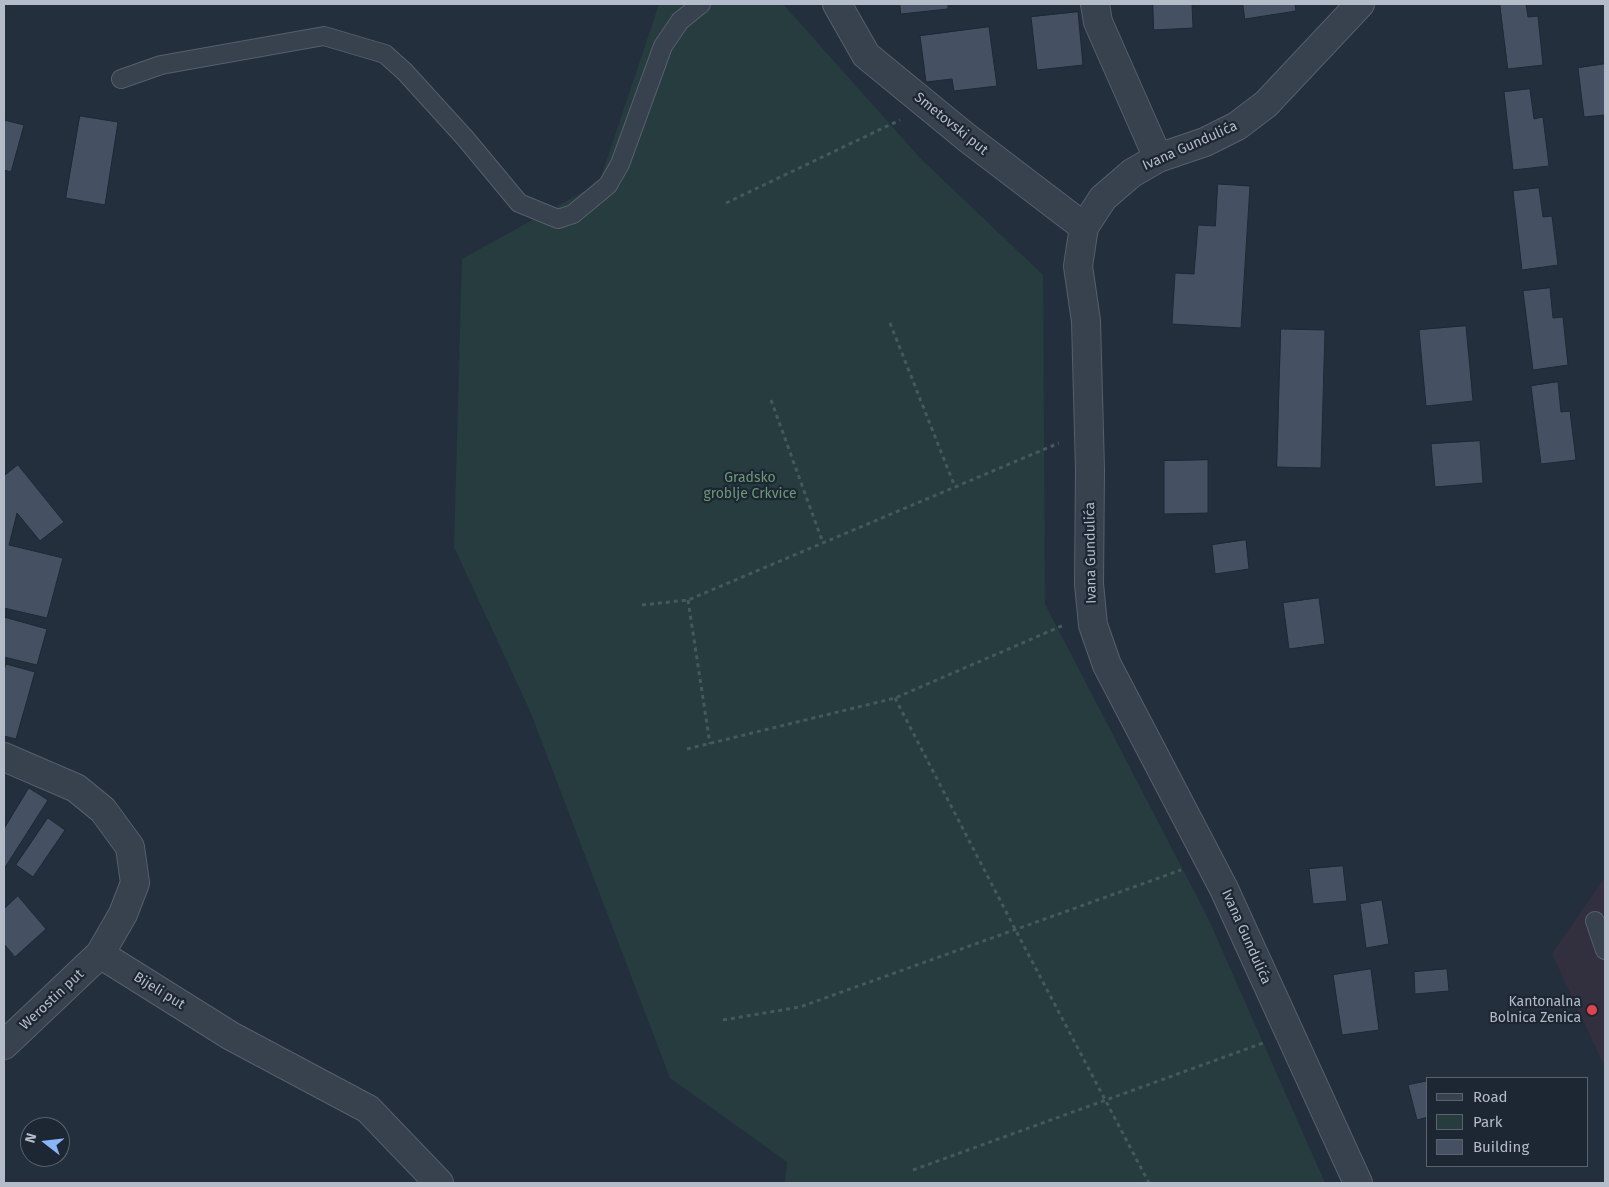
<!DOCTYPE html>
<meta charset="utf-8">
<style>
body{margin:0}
#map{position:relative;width:1609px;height:1187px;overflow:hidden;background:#242f3e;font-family:"Fira Sans",sans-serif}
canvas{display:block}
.frame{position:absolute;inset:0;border:5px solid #b4bcc9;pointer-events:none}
.legend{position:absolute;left:1426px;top:1077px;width:162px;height:90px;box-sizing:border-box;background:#1d2633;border:1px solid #59626f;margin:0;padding:6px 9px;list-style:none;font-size:15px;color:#b4bcc9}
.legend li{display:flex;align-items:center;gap:10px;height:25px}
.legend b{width:25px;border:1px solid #59626f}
.north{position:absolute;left:20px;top:1117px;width:50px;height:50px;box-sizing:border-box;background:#1d2633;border:1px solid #59626f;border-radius:50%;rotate:286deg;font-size:14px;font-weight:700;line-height:20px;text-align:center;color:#b4bcc9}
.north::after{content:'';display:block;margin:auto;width:18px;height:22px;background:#8ab4f8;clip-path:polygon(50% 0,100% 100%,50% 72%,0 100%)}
</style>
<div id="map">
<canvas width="1609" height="1187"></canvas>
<div class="frame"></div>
<ul class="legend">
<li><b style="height:6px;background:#38414e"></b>Road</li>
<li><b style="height:14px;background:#263c3f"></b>Park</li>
<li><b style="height:14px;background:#455162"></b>Building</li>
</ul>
<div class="north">N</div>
</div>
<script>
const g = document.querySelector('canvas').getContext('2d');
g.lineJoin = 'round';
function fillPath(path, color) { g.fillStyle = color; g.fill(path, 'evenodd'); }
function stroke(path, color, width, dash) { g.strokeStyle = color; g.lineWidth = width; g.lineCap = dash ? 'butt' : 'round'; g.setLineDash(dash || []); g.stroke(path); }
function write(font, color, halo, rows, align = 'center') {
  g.font = font + ' "Fira Sans",sans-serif'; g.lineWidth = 4.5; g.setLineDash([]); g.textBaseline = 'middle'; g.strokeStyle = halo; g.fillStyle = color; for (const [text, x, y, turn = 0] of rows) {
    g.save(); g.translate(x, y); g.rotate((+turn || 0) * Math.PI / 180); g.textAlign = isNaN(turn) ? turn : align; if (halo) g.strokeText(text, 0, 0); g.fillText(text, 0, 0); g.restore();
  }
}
const medical = new Path2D(`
 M1605,877V1067L1552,954Z`);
const green = new Path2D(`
 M659,4H783L921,159L1043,275L1045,604L1208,918L1325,1183H785L787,1162L670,1078L530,711L454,547L462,259L599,183Z`);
const building = new Path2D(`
 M900,4H948V9L901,14Z
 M1153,4H1192L1193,28L1154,30Z
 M1243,4H1295L1296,11L1245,19Z
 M1500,4H1526L1528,17L1538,16L1543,65L1508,69Z
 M1078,12L1083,65L1037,70L1031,17Z
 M989,27L997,86L954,91L952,79L926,82L920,36Z
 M1605,64V115L1584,117L1578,68Z
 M1530,89L1534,119L1543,117L1549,166L1513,170L1504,92Z
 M80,116L118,122L105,205L66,198Z
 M4,120L24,125L11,172L4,170Z
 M1218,184L1250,186L1241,328L1172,324L1175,273L1194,274L1198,225L1215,226Z
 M1539,188L1543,217L1552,216L1558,265L1522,270L1513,191Z
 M1550,288L1553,318L1563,317L1568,365L1533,370L1523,291Z
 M1466,326L1473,401L1426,406L1419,330Z
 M1281,329L1325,330L1321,468L1277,467Z
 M1558,382L1561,412L1570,411L1576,460L1541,464L1531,386Z
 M1480,441L1483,483L1435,487L1431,444Z
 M1208,460V513L1164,514V461Z
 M18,465L64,522L40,541L17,513L9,545L63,558L47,618L4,608V476Z
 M1246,540L1249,569L1215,574L1212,545Z
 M1319,598L1325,644L1289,649L1283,603Z
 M4,617L47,629L37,665L4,657Z
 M6,664L35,672L16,739L4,736V671Z
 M29,788L48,800L4,869V829Z
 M48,818L65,830L33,877L16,865Z
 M1343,866L1347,901L1313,904L1309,869Z
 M18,896L46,929L15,957L4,944V909Z
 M1382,900L1389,944L1366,948L1360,904Z
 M1371,969L1379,1030L1342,1035L1333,975Z
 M1447,969L1449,991L1415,994L1414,972Z
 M1428,1081V1117L1417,1120L1408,1085Z`);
const path = new Path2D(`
 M726,203L900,120
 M890,323L955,487
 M771,400L823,543
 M688,600L710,744
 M642,605L688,600L1059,443
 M895,698L1015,929L1149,1183
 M687,749L895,698L1064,625
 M723,1020L800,1007L1181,870
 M913,1170L1263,1043`);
const service = new Path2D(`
 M121,79L161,65L324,36L385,54L405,72L465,138L519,203L558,219L573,214L608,185L620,164L663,46L680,21L701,4
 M1595,921L1605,950`);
const minor = new Path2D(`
 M837,4L866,55L966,137L1084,227
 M1095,4L1098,22L1158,158
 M4,757L76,788L103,810L130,847L135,883L123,914L100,954L231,1036L368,1109L439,1183
 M4,1045L100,954
 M1358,1183L1224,889L1107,665L1093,625L1089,584L1090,470L1086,321L1078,266L1084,227L1103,198L1132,173L1158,158L1205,142L1237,126L1266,104L1360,4`);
const markers = [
 [1592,1010,6,"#e0444e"]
];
const streetNames = [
 ["Smetovski put",951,124,39],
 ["Ivana Gundulića",1190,146,-24],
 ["Ivana Gundulića",1091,553,-91],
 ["Ivana Gundulića",1246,937,66],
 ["Bijeli put",159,991,32],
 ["Werostin put",52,1000,-43]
];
const parkNames = [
 ["Gradsko",750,478],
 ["groblje Crkvice",750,494]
];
const poiNames = [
 ["Kantonalna",1581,1002],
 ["Bolnica Zenica",1581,1018]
];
fillPath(medical, '#32303f');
fillPath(green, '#263c3f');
fillPath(building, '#455162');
stroke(building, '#1f2835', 1);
stroke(service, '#565f6c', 20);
stroke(minor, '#565f6c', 30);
stroke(path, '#44595c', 3, [4, 4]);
stroke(service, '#38414e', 18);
stroke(minor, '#38414e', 28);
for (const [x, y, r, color] of markers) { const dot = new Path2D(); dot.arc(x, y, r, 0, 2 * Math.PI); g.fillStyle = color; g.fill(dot); stroke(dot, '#1d2633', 2); }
write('14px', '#b4bcc9', '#1d2633', streetNames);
write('14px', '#6b9a76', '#1d2633', parkNames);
write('14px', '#b4bcc9', '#1d2633', poiNames, 'right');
</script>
